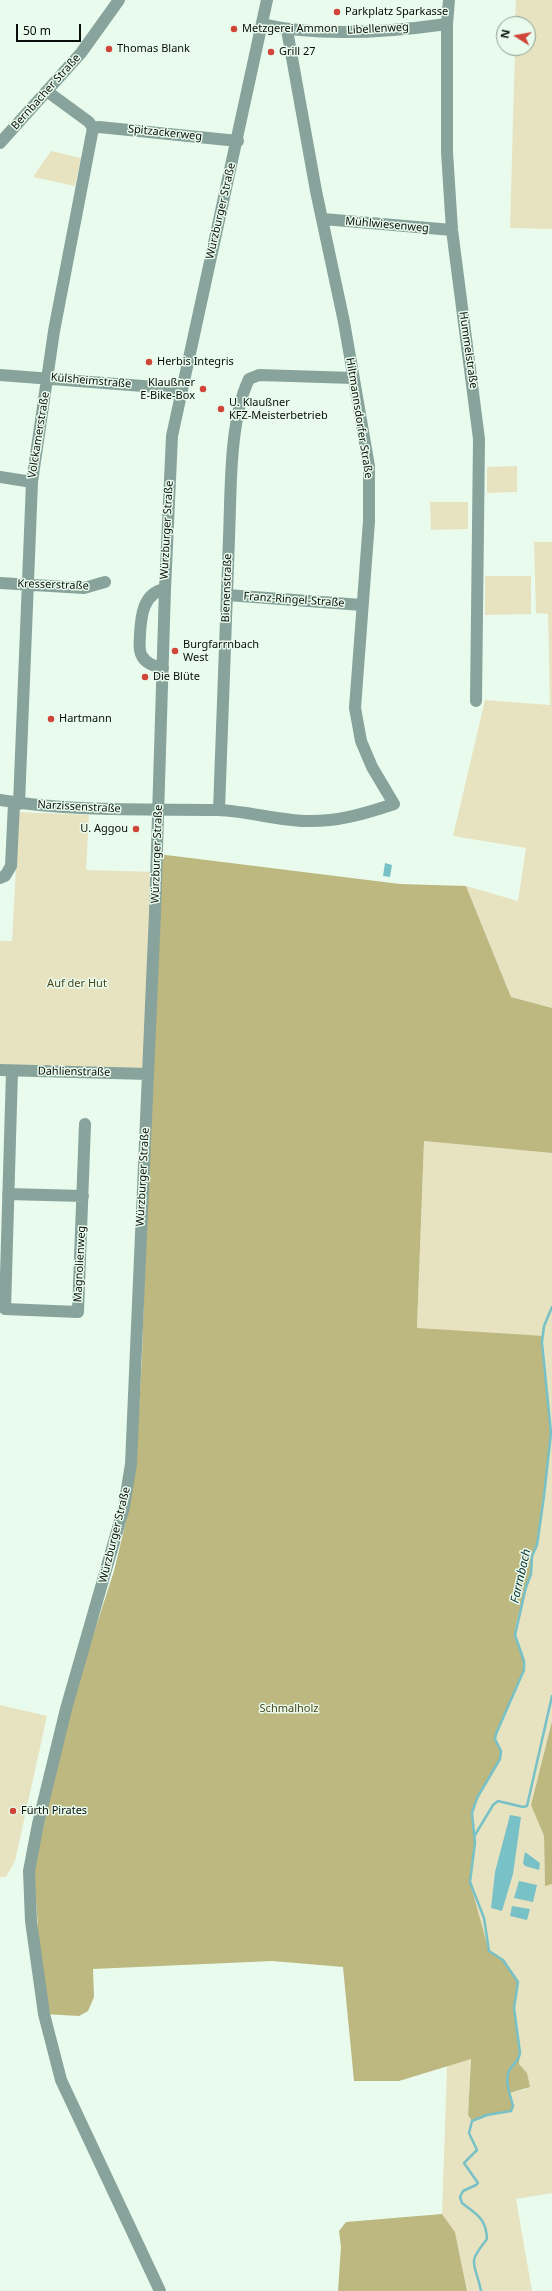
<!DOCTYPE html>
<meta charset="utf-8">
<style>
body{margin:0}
#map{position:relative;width:552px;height:2291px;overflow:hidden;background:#e9fbed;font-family:"Noto Sans",sans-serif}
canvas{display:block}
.north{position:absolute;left:496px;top:16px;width:40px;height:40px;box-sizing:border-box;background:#e9fbed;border:1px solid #8f9c92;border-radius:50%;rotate:281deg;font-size:11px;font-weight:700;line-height:16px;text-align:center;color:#080e09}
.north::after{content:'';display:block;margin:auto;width:14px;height:18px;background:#d14438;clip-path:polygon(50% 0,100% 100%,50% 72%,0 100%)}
.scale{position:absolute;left:16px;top:24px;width:65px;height:18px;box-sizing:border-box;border:2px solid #080e09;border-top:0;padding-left:5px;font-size:12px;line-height:14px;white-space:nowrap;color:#080e09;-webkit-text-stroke:3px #e9fbed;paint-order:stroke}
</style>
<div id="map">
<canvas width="552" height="2291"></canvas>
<div class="north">N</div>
<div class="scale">50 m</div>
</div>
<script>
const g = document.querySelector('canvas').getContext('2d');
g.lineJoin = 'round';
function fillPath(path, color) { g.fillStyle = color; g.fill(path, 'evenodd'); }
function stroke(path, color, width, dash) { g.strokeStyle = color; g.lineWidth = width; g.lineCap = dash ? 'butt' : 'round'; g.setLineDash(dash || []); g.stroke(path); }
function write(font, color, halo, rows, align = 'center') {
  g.font = font + ' "Noto Sans",sans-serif'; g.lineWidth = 3; g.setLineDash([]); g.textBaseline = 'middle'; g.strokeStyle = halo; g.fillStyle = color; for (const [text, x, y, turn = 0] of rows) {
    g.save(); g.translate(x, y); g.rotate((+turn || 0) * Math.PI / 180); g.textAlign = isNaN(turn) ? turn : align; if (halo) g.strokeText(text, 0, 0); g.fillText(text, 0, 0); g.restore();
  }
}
const green = new Path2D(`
 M516,0H552V229L510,228L515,48H528V24H515Z
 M51,151L81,158L75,186L33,177Z
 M517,466V492L487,493V467Z
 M430,502H468V529L431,530Z
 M534,542H552V1008L511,997L466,886L518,901L526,848L453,836L485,700L550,705L548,614L536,613Z
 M485,576H531V614L485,615Z
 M19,812L89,815L86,870L157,872L153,1073L0,1067V941H12Z
 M424,1141L552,1153V1721L531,1805L544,1836L545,1885L552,1884V2193L516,2199L532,2291H467L455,2232L442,2214L447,2066L471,2058L468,2115L472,2121L487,2115L511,2111L513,2106L510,2093L527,2089V2073L519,2064L520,2053L514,2008L518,1982L503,1960L489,1951L470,1882L475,1843L472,1813L477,1798L500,1759L501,1751L495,1739L496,1734L524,1670C525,1654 515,1645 515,1634C516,1616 527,1593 531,1575C534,1562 531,1558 537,1545L551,1433L543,1336L417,1329Z
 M0,1705L47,1716L15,1861L6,1877H0Z`);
const forest = new Path2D(`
 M158,854L400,884L466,886L511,997L552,1008V1153L424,1141L417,1328L545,1336H543L542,1342L551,1433L537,1545C531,1558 534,1562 531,1575C527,1592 516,1616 515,1634C515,1645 525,1654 524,1670L496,1734L495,1739L501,1751L500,1759L477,1798L472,1812L475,1843L470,1882L489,1951L503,1960L518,1982L514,2008L520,2053L519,2064L527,2073L530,2087L510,2093L513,2106L511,2111L487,2115L472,2121L468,2115L471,2059L399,2081H354L343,1967L272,1961L93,1969L94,1997L88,2011L79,2016L44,2014L34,1871L67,1716L114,1571L129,1509L136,1464L142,1356Z
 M552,1721V1884L545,1886L544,1836L531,1805Z
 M442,2214L455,2232L467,2291H338L341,2247L339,2231L346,2222Z`);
const water = new Path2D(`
 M385,863L392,865L390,877L383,876Z
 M510,1815L521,1817L513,1874L502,1911L491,1908L495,1872Z
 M525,1852L540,1863L539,1870L525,1866L523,1863Z
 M519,1881L537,1885L533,1902L514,1898Z
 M512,1906L530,1909L527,1920L510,1916Z`);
const stream = new Path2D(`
 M475,1835L493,1805L498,1801L523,1807L527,1806L552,1696
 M481,2291C475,2261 466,2265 487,2239C486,2218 477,2215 462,2203L460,2197L463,2191L476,2185L478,2183L464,2163L477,2150L469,2133L472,2121L487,2115L511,2111L513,2106C511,2097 504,2081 509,2071C512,2064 519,2062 520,2053L514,2008L518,1982L503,1960L489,1951L484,1918L470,1882L475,1843L472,1813L477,1798L500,1759L501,1751L495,1739L496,1734L524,1670V1661L515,1635L526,1587L531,1574L532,1556L537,1545L544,1496L551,1433L542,1342L544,1326L552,1307`);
const minor = new Path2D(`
 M449,0L447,24V152L452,230L479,439L476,701
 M262,24C318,37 390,32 447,24
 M93,128L99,127L238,141
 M0,143L81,53L119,0
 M323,219L452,230
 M0,375L182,389
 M0,477L32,482
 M0,583L84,588L105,582
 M227,595L362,605
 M163,668C155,666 146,664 142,656C138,650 140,641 140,634C141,616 143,593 165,589
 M0,800C72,812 145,809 218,810C247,811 276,820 305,821C337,822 364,814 394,804L372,767L361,741L355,708L369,521V466L344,322L316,191L287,30
 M19,804L32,482L54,331L93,128L89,122L48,92
 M219,810C223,719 226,628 229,538C231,491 229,421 249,379L259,375L353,378
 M0,878L5,876L11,866L14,803
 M0,1070L148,1074
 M12,1071L5,1309L78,1312L85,1124
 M8,1194L83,1196
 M160,2291L61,2080L44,2014L31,1921L29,1871L38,1824L66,1709L124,1507L131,1464L155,913L165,589L172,436L267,0`);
const markers = [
 [337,12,4,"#d14438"],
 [234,29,4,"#d14438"],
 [109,49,4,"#d14438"],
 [271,52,4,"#d14438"],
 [149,362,4,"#d14438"],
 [203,389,4,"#d14438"],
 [221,409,4,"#d14438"],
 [175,651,4,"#d14438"],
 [145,677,4,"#d14438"],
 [51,719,4,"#d14438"],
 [136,829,4,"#d14438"],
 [13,1811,4,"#d14438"]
];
const poiNames = [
 ["Parkplatz Sparkasse",345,12],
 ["Metzgerei Ammon",242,29],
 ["Thomas Blank",117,49],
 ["Grill 27",279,52],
 ["Herbis Integris",157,362],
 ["Klaußner",195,383,"right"],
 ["E-Bike-Box",195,396,"right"],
 ["U. Klaußner",229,403],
 ["KFZ-Meisterbetrieb",229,416],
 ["Burgfarrnbach",183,645],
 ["West",183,658],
 ["Die Blüte",153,677],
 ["Hartmann",59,719],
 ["U. Aggou",128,829,"right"],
 ["Fürth Pirates",21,1811]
];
const streetNames = [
 ["Libellenweg",378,29,-3],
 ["Bernbacher Straße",46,92,-48],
 ["Spitzackerweg",165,133,6],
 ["Würzburger Straße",221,211,-77],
 ["Mühlwiesenweg",387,225,5],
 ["Hummelstraße",468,350,82],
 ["Külsheimstraße",91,381,5],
 ["Hiltmannsdorfer Straße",359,418,81],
 ["Volckamerstraße",39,435,-81],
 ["Würzburger Straße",167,530,-87],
 ["Kresserstraße",53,585,2],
 ["Bienenstraße",227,588,-88],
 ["Franz-Ringel-Straße",294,600,4],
 ["Narzissenstraße",79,807,3],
 ["Würzburger Straße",157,854,-88],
 ["Dahlienstraße",74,1072,1],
 ["Würzburger Straße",143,1177,-87],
 ["Magnolienweg",80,1264,-87],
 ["Würzburger Straße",115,1535,-76]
];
const parkNames = [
 ["Auf der Hut",77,984],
 ["Schmalholz",289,1709]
];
const waterNames = [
 ["Farrnbach",521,1576,-77]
];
fillPath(green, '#e7e3c0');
fillPath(forest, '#bdb780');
fillPath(water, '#77c1c7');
stroke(stream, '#77c1c7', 2.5);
stroke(minor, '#87a39b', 12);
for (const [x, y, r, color] of markers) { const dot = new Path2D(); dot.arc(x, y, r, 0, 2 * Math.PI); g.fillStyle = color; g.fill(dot); stroke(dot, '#e9fbed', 1.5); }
write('11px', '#080e09', '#e9fbed', poiNames, 'left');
write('11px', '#080e09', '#e9fbed', streetNames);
write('11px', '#4a4519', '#e9fbed', parkNames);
write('italic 12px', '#0a3033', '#e9fbed', waterNames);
</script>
